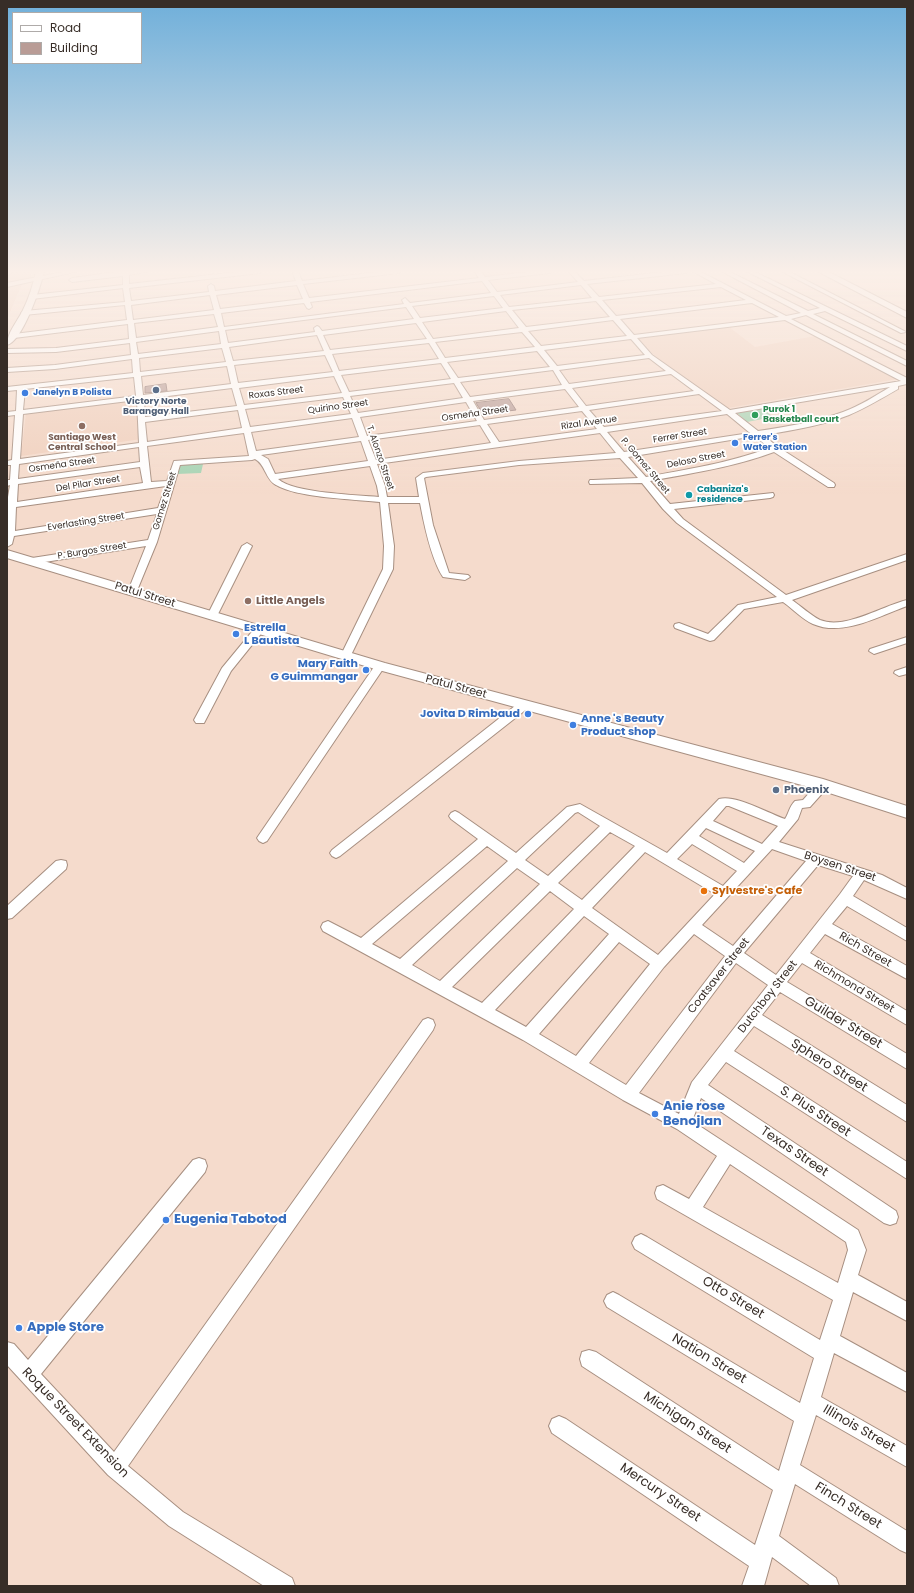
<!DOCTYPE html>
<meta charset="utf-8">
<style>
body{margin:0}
#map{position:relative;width:914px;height:1593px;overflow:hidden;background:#f5dbcc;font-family:Poppins,sans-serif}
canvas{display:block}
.frame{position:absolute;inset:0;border:8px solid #372d27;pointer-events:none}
.legend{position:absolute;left:12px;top:12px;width:130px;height:52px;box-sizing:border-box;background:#fff;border:1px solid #afaba9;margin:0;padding:5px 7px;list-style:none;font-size:12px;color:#372d27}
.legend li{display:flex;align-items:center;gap:8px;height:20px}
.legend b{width:20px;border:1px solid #afaba9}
</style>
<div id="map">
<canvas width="914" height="1593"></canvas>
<div class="frame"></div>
<ul class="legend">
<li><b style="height:5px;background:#fff"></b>Road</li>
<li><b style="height:11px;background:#b99c96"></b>Building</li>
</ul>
</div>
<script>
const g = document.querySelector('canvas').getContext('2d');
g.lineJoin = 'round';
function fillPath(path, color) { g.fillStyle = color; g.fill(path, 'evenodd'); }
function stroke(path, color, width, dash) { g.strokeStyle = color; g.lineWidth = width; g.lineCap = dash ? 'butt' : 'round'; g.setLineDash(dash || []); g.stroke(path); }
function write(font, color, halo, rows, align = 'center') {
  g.font = font + ' Poppins,sans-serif'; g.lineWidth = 3.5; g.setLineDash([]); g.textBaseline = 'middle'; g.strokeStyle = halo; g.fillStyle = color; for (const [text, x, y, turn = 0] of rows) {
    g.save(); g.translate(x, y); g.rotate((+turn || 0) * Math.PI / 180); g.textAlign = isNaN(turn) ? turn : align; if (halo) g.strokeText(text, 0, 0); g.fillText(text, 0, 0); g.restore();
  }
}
const built = new Path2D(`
 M7,271H32L30,280L23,282L7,319Z
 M481,271H542L486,277Z
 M728,326L755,347L815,336L898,379L728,408L661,362L637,337Z
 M134,400L142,439L21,456L26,413Z`);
const green = new Path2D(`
 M763,409L773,417L747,422L737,413Z
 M180,464H203L201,473L177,474Z`);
const building = new Path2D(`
 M166,384L167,391L145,393V387Z
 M509,399L516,410L483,414L476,403Z`);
const minor = new Path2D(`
 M8,271H14L7,276Z
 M68,271H79L7,287V283Z
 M123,271H150L129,275V284L246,271H263L260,273L129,288L131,301L209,292L208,286L211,284L214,286L215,291L296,281L292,271H298L302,281L386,271H402L399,273L303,284L309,298L479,278L474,271H480L485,277L537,271H553L550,273L488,280L497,292L578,282L568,271H574L584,281L672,271H689L686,273L587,284L599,297L716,284L692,271H699L786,316L801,313L721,271H728L808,311L820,308L746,271H753L907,346V351L905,350L825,311L813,314L907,361V366L806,315L791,319L907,378V384L898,386V389C882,398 866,408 849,415C824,425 790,431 763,435L778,447L834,483L835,485L834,487H828L774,452C734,467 692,473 650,481L670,504L773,493L774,495L773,497L770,498L674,509L683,519L786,595L907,554V560L792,600C801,606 810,615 820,620C845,630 882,606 907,600V606C879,616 843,637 813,624C802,619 793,609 783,602L744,609L714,640L710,641L675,628L674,626L675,624L679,623L708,634L738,605L777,597L677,523L663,509L642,483L590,484L589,482L590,480H593L638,478L620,458L519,465L426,477L424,478L433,525L449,573L468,575L470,577L465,580L443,577C431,559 424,524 420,503H388L394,546L393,569L351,655L346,658L341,655L383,569L384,546L380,502C352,499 298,498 276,485C265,479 266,465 255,459L252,460L180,465L157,542L136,593H130L128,591L146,546L32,564L29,563L27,561L32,558L148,540L157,514L14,536L12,544L7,547V503L10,485L7,486V480H10L11,465H7V461L12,460L15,415L7,416V412L16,411L17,390L7,391V387L133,373L132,359L55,369L7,372V368L55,365L131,355L130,343L56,352L7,353V349L56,348L129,339L128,324L14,338L11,336L14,334L127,320L125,305L24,315L21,313L24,311L125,302L123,288L32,299L29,297L32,295L123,285V276L72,282L69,280L72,278ZM482,281L491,293L410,303L405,298L402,300L404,304L224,327L221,313L304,303L307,308L309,309L312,307L310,302ZM297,285L303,299L220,309L216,295ZM581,285L592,298L509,307L500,295ZM721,287L746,300L616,316L602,300ZM210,295L214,310L133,320L131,305ZM494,296L503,308L420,318L412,306ZM596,301L610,317L526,327L512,310ZM752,303L779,317L634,335L620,319ZM406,307L414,319L322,331L319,327L317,326L314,328L315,332L228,343L225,330ZM506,311L519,328L433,339L422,322ZM214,314L218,327L136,338L134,323ZM613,320L627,336L541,346L528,331ZM785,320L901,381L730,410L652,355L637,338ZM416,323L427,339L330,350L323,335ZM219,331L221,344L138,354L136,342ZM522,332L535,347L445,358L435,342ZM317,335L324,351L233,361L229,347ZM631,339L645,355L557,366L544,350ZM429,343L439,359L339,371L332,354ZM222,348L226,362L140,372L139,358ZM537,351L550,367L458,378L447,362ZM325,355L333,372L238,383L234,365ZM649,358L666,371L569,384L559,370ZM441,363L451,379L349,392L341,375ZM227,366L231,384L143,395L141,376ZM553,370L562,385L470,397L460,382ZM671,374L694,391L586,406L572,388ZM334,376L342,393L244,405L239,388ZM134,377L136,396L23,410L25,389ZM454,383L463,398L358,413L350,396ZM890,387C875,396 860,406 843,412C816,422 786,427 758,431L735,413ZM232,388L237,406L145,417L144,399ZM565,389L579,407L484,420L473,401ZM699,394L722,411L604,427L589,410ZM343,397L351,414L250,427L245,409ZM137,400L139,443L20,459L23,414ZM466,402L477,421L367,436L360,417ZM238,410L242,428L147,442L145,422ZM582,411L597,429L499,442L487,424ZM727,414L750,433L624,452L607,432ZM352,418L359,437L256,451L251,432ZM480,425L491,443L376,460L368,440ZM244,433L249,456L174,461L167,481L151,482L147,446ZM600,433L616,453L519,461L423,473L416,478L419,497H387L385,486L377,464ZM755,436L769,448C729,463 688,469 646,477L628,457ZM361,441L368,461L275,474L268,459L261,455ZM139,447L140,462L18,479L19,464ZM370,466L377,486L379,497C357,495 293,493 278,479ZM140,467L143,483L17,502L18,484ZM166,486L158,508L15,531L16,507Z
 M781,271H788L906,332L901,333Z
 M247,543L252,546L217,616L215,618H209L207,616L242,546Z
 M259,627L264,630L231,671L204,723H196L194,720L222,668L255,628Z
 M907,637V643L874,654L869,651L870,649Z
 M380,663L385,666L267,841L263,843L259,841L257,838L259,835L376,664Z
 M907,667V674L899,676L894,673L895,671Z
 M524,701L528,702L529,705L528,708L340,856L336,858L332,856L330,853L332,850L520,702Z
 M823,781L827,782L829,785L827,788L810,807L802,808L798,819L779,842L882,875L907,888V899L864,880L853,896L907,928V941L847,906L832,924L907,966V979L825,934L810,953L907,1011V1025L802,963L787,982L907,1054V1069L780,992L762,1015L907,1105V1122L754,1026L734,1051L907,1162V1179L726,1062L708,1085L896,1211L898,1217L896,1223L890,1225L884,1223L701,1098L692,1121L858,1230L866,1250L858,1275L907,1302V1321L853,1292L840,1336L907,1373V1392L834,1353L821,1397L907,1446V1467L816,1415L800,1465L907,1531V1553L900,1550L795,1484L779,1536L836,1578L839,1586H811L772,1557L764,1586H742L749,1566L552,1433L549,1426L552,1419L559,1416L566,1419L755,1545L773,1490L582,1366L580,1359L582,1352L589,1350L596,1352L779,1471L794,1421L607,1307L604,1301L607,1295L613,1292L619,1295L800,1403L814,1358L635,1249L632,1243L635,1237L641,1234L647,1237L820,1340L833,1300L657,1199L655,1193L657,1187L663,1185L689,1199L717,1156L677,1129L623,1100L523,1040L323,931L321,927L323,923L328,921L361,938L478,839L451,819L449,816L451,813L455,811L459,813L516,853L567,807L580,804L667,853L719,799C735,794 768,813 785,819C789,813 789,807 795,801L803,800L819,782ZM726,806H729L778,826L762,844L713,821ZM578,812L600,826L548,876L525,860L575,813ZM706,828L755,851L744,863L699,836ZM610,832L635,846L582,900L558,883ZM692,844L737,871L723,886L677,859ZM487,846L508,861L400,959L372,944ZM772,849L806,861L733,946L702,925ZM645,852L715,894L658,955L592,908ZM818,865L853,876L840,894L776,975L744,953ZM517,868L540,884L440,981L412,965ZM550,891L574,909L482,1003L452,987ZM584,916L609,934L526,1027L495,1010ZM694,934L725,956L626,1085L589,1063L664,967ZM619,942L650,964L576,1056L539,1034ZM736,963L768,985L692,1082L679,1114L639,1093ZM730,1164L846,1242L848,1250L838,1283L703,1207Z
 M61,860L66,861L67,865L66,869L12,918L7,919V906L56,861Z
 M428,1018L433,1020L435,1025L433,1030L128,1466L183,1512L292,1578L295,1586H264L169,1526L108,1475L7,1365V1342L14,1344L28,1360L193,1160L199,1158L205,1160L207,1166L205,1172L41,1374L114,1452L423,1020Z`);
const major = new Path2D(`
 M36,271H44C41,286 23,341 7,345C7,333 17,322 23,310C29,298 33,285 36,271Z
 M817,271H827L907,312V318Z
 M7,550L385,663L823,779L907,806V818L820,790L375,669L7,558Z`);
const markers = [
 [156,390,4,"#5c6f8a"],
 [25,393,4,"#3f7fe0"],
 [755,415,4,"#2e9e5b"],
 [82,426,4,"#8d6e63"],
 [735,443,4,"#3f7fe0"],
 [689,495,4,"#0f9aa8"],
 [248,601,4,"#8d6e63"],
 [236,634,4,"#3f7fe0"],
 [366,670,4,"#3f7fe0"],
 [528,714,4,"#3f7fe0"],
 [573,725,4,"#3f7fe0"],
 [776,790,4,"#5c6f8a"],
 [704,891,4,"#e8710a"],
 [655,1114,4,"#3f7fe0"],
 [166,1220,4,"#3f7fe0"],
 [19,1328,4,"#3f7fe0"]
];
const farShopnames = [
 ["Janelyn B Polista",33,393],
 ["Ferrer's",743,438],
 ["Water Station",743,448]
];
const farStreetnames = [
 ["Roxas Street",276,393,-7],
 ["Quirino Street",338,407,-8],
 ["Osmeña Street",475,414,-8],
 ["Rizal Avenue",589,423,-8],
 ["Ferrer Street",680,436,-9],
 ["T. Alonzo Street",380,458,71],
 ["Deloso Street",696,460,-11],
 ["Osmeña Street",62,465,-8],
 ["P. Gomez Street",645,466,50],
 ["Del Pilar Street",88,484,-9],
 ["Gomez Street",165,501,-73],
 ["Everlasting Street",86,522,-9],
 ["P. Burgos Street",92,551,-9]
];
const farServicenames = [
 ["Victory Norte",156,402],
 ["Barangay Hall",156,412]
];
const farLeisurenames = [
 ["Purok 1",763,410],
 ["Basketball court",763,420]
];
const farEducationnames = [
 ["Santiago West",82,438],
 ["Central School",82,448]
];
const farCulturenames = [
 ["Cabaniza's",697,490],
 ["residence",697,500]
];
const streetNames = [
 ["Patul Street",145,595,17],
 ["Patul Street",456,687,15],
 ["Boysen Street",840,867,18],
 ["Rich Street",865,950,30],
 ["Coatsaver Street",719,976,-52],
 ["Richmond Street",854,987,31],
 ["Dutchboy Street",768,997,-52]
];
const educationNames = [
 ["Little Angels",256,601]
];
const shopNames = [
 ["Estrella",244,628],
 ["L Bautista",244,641],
 ["Mary Faith",358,664,"right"],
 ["G Guimmangar",358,677,"right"],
 ["Jovita D Rimbaud",520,714,"right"],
 ["Anne 's Beauty",581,719],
 ["Product shop",581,732]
];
const serviceNames = [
 ["Phoenix",784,790]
];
const foodNames = [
 ["Sylvestre's Cafe",712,891]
];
const nearStreetnames = [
 ["Guilder Street",843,1023,31],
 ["Sphero Street",829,1066,32],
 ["S. Plus Street",815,1112,33],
 ["Texas Street",794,1152,34],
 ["Otto Street",733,1298,31],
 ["Nation Street",709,1359,31],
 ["Roque Street Extension",75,1423,46],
 ["Michigan Street",687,1423,33],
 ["Illinois Street",859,1429,30],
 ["Mercury Street",660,1493,34],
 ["Finch Street",848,1506,32]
];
const nearShopnames = [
 ["Anie rose",663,1107],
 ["Benojlan",663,1122],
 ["Eugenia Tabotod",174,1220],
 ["Apple Store",27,1328]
];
fillPath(built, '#f0cfbc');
fillPath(green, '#a6d3b3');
fillPath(building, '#b99c96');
stroke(building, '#947973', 1);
stroke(minor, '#a78f81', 2);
stroke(major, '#a78f81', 2);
fillPath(minor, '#fff');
fillPath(major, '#fff');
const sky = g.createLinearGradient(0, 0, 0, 494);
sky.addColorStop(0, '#6fafda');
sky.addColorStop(0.55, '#faefe8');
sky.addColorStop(1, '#faefe800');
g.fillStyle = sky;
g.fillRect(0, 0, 914, 494);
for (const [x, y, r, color] of markers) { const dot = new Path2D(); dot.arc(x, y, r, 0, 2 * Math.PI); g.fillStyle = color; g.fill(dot); stroke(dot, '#fff', 1.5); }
write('bold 9px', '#366cbe', '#fff', farShopnames, 'left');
write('9px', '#372d27', '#fff', farStreetnames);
write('bold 9px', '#4e5e75', '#fff', farServicenames);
write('bold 9px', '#27864d', '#fff', farLeisurenames, 'left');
write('bold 9px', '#785e54', '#fff', farEducationnames);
write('bold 9px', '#0d838f', '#fff', farCulturenames, 'left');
write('11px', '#372d27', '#fff', streetNames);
write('bold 11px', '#785e54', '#fff', educationNames, 'left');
write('bold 11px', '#366cbe', '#fff', shopNames, 'left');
write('bold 11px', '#4e5e75', '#fff', serviceNames, 'left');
write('bold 11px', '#c56008', '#fff', foodNames, 'left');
write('13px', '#372d27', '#fff', nearStreetnames);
write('bold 13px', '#366cbe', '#fff', nearShopnames, 'left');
</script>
